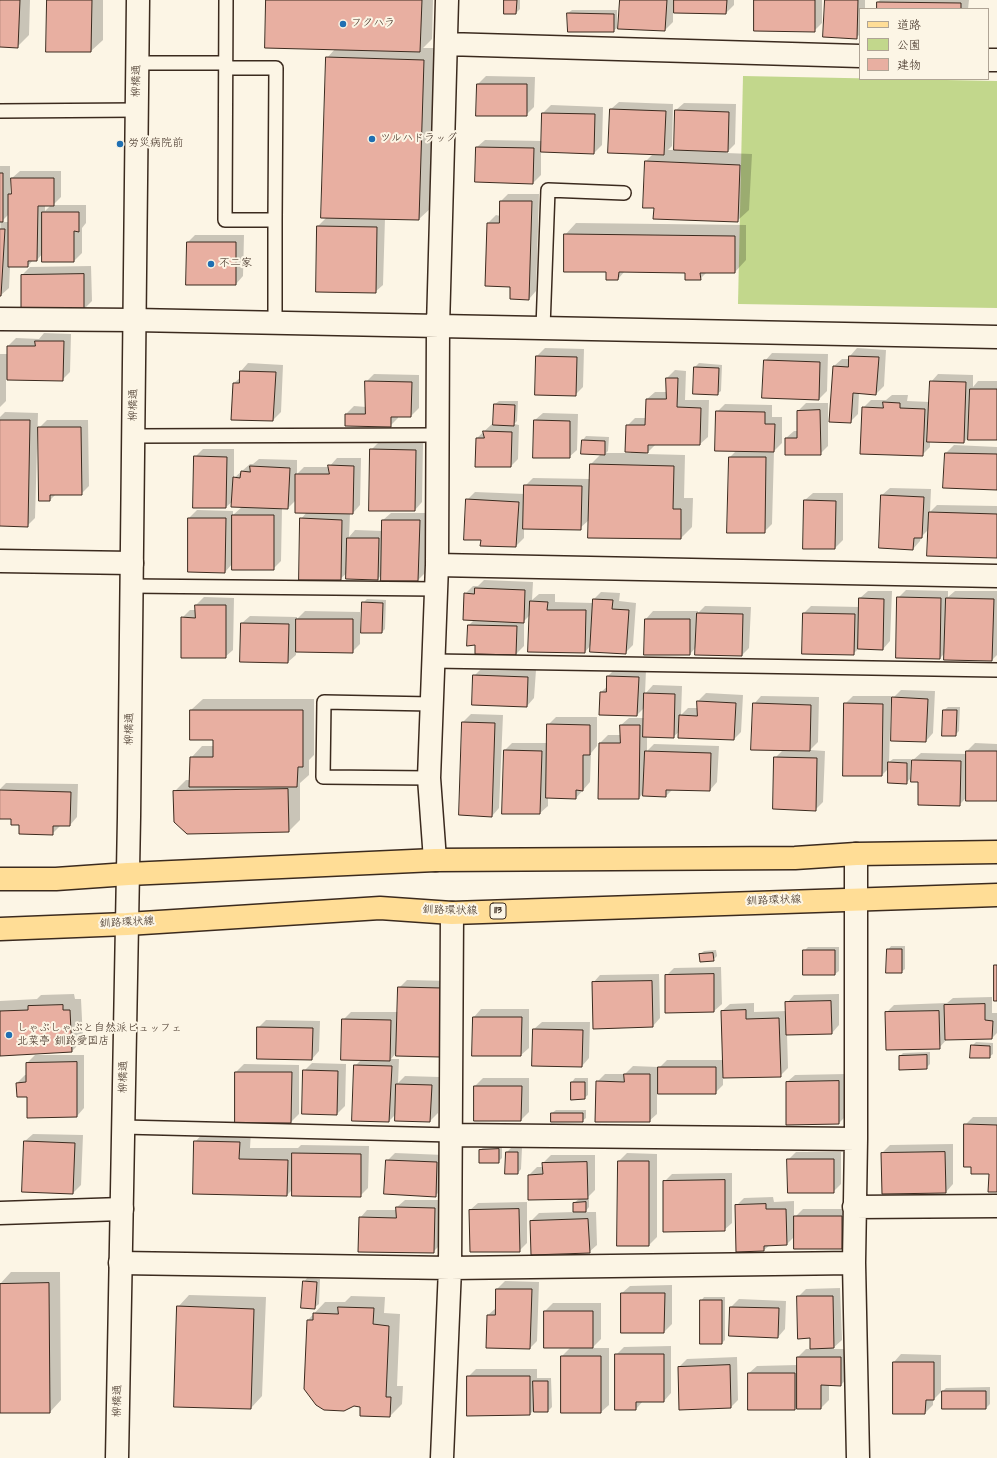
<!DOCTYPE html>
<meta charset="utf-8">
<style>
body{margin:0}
#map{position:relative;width:997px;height:1458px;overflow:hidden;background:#fcf5e5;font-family:"Architects Daughter","Klee One",sans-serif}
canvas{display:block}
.legend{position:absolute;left:859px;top:8px;width:130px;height:72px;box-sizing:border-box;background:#fcf5e5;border:1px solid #afa495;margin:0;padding:5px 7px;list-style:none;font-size:12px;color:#3b2a1e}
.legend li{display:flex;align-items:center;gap:8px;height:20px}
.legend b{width:20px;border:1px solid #afa495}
</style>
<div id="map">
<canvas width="997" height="1458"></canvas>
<ul class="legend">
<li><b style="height:5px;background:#ffdd96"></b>道路</li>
<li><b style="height:11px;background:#c2d78c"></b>公園</li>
<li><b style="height:11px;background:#e8afa1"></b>建物</li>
</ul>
</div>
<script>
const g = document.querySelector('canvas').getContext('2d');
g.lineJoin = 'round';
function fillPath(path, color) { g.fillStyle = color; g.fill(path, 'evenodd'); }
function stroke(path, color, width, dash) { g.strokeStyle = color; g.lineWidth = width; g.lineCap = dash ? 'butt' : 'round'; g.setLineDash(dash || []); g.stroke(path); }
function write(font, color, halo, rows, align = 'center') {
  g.font = font + ' "Architects Daughter","Klee One",sans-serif'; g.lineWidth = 4; g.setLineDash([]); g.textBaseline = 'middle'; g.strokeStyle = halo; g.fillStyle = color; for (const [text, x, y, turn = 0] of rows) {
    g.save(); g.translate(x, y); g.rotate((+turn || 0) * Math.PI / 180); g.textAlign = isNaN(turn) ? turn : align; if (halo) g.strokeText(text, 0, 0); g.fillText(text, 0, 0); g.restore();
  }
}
const green = new Path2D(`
 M743,76L997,81V308L738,304Z`);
const shadow = new Path2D(`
 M0,0H30L29,35L17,47L0,46Z
 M48,0H103V40L91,51Z
 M267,0H433L432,39L423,48H435L431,208L419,219L385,218L383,285L375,292L318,226L327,217V58L335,49Z
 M505,0H520V9L516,13Z
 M621,0H734V5L726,13L673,12V22L665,30Z
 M755,0H822V23L814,31Z
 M826,0H865V9H860V34L856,38Z
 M880,0H969L968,9H878V2Z
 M572,10H617V28L613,31L568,13Z
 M486,76L535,77L534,107L526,115L478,84Z
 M619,102L673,104L672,146L668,150H675L676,110L684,103L736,104L735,144L726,153L752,154L749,210L737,221L655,207L646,161L653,154L611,109Z
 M551,105L603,107L602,145L594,153L541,151V175L533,183L477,147L485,140L542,141L543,113Z
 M0,166H10V194L12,192V178L20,171H61V197L53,205H86V223L82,228V253L74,261H43V253L37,260H33L28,266H10L9,288L1,295ZM45,205H51L45,211ZM9,214V222H1Z
 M508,194H539L536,291L529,299L511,286L488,223L496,215L500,216L501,201Z
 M576,223L746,225V260L735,272H707L700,279L686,272L625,271L618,279L565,235Z
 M195,235H244L243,276L236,284L188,242Z
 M91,266L92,301L84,309L22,275L30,267Z
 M44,333L71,334L70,372L62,380L6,379V401L0,407V354H8V346L16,338L39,339Z
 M545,348L584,349L583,387L575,395L536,394L537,356Z
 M857,348L886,350L884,386L876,394L859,393L858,414L850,422L834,366L842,359H849L850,356Z
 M772,353L828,354L827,391L819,399L765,361Z
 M248,363L283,365L281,412L273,420L234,383L241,377V371Z
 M699,363L722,365L721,391L717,394L695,367Z
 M675,370L686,371L685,400H709L708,437L700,444H656L646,454L685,455L684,498H693L692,527L681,538L589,520L580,528H524V538L516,546L482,539L467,500L475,492L525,494V486L533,478L590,479L591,464L601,454L582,453L583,440L586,436L609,437L608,451L606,453H631L627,426L635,418H646L647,399L655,392H667V378Z
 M374,374L419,375V408L411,416H398V418L390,426L346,414L354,406L366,407V382Z
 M938,374L973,375V387L978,381H997V439L969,437L964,442L930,441V447L922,455L863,408L871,400H886L892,395H908L907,401L930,402L931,382Z
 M499,401H518L517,421L514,424L519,425L518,459L511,466L477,438L492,424H494L495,404Z
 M806,403H828V446L820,454L786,438L794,431H798V411Z
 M725,404L772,405V417H782V443L774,451L772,524L764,532L730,457L737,450L717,412Z
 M5,412L38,413L35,518L27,526L0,525V417Z
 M543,413L578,414L577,450L569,457L535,420Z
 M47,420H88L89,486L81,494H56L50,500L39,428Z
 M379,442L423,443L422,502L415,510L371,450Z
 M954,445L997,447V489L946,453Z
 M203,449H234V478L250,464H253L259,459L297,460V474L304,467H329L337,458H361L360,505L353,513H350L349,537L355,530L383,531V520L391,513H427L426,572L418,580L382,574L378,579L347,573L340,579L301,519L307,512L296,500L288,508H282L281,561L273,569L233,563L225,572L189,518L197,510L233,511V515L242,507L233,501L226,507L195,457Z
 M890,488L931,489L930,512L937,505L997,506V557L929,529L921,537L920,541L913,549L882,495Z
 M813,493H843V540L835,548L805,500Z
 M484,580L533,582L532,600L539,594H555V602L593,603L594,599L601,592L620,593L619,601L636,603L633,645L625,653L591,645L585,652L530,615L524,621V646L516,654L476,644L469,625L474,620L465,594L473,586H478Z
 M906,590L948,591V597L955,591H997V655L992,660L946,652L940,658L898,598Z
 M868,591H892L890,641L883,649L859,648L853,654L804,613L811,606L860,607V598Z
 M204,597L234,598L233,650L225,657L182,618L190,610H196V605Z
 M367,599L386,600L385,629L382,632L363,603Z
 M705,606L751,607L749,648L742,655L696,647L690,654L646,619L653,611H698V613Z
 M305,611L360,612V644L352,652L296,651V655L288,662L242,623L250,616L297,617V619Z
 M482,668L536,670L534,698L527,706L474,676Z
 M616,668L646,670L645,694L653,685L682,686L681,715L688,708H698V701L706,693L743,695L741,732L734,739L680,731L673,737L647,736V751L654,744L719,746L717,782L710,790L673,789L666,796L644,792L639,798L600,743L608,735H621V725L629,718H645V707L637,715L601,692L608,686V676Z
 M901,690L935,691L933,733L926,741L893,698Z
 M761,696L819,697L818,742L810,750L825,751L823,802L815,810L775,758L783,750L754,704Z
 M853,696H891L889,762L893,759H911L910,779L906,783L889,768L882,775L845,704Z
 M203,699H314V755L309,760V775L300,783V820L289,831L174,792L186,780H191V758L202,746H214V739L191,710Z
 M948,707H960L959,731L955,735L944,710Z
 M471,714L503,715L499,808L492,816L460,814L463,722Z
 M556,717H597V746L591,753L590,782L576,798L548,797V806L540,813L505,750L512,743H548V725Z
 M975,743L997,744V800L967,797L959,805L919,781L913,760L921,753L967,754V751Z
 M6,783L78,784L77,817L70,825H61L52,834L20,824L12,818H0V789Z
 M891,946H905V969L901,972L888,950Z
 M808,947H839V971L835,974H804V951Z
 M716,950L717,956L713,960L700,954L704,951Z
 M721,967L722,1004L714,1011L666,1012V976L674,968Z
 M659,974L660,1018L653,1026L593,983L600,975Z
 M407,980L450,981L448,1048L440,1056L397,1052L391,1059H399L398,1083L405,1076L439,1077L438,1113L430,1121L396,1114L389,1121L353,1120L355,1066L362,1059L343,1020L351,1012H398L399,988Z
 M74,994L75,999H81L83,1040L72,1051L0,1055V1001L37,999L41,995Z
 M839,994V1025L832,1033L787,1034L788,1068L780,1076L723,1077V1085L715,1093H657V1114L649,1121L597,1082L605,1074H625L633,1066L658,1067V1069L667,1060H723L722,1011L730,1004L754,1003V1012L787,1011V1003L794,995Z
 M992,997V1013H997V1033L992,1038L947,1039L939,1048L886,1013L894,1005L947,1003L953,998Z
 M481,1009H529V1048L521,1055L474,1017Z
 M266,1020L320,1021L319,1051L312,1059L258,1028Z
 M542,1022H590L589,1058L582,1066L534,1029Z
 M976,1042L993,1043V1054L989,1057L972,1046Z
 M930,1052V1064L926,1068L900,1056L903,1053Z
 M35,1055H84V1108L77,1116L28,1096L17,1083L25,1075H27V1063Z
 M312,1063L346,1064L345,1106L337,1114L304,1071Z
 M244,1064L299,1065V1114L291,1122L236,1072Z
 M846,1074L847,1115L839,1123L787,1082L795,1075Z
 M483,1078H529V1112L521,1120L475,1086Z
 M575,1078H588V1095L584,1098L572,1082Z
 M556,1110H586V1118L582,1121L552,1113Z
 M973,1117H997V1191L990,1173L972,1166L965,1125Z
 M206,1130L251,1131L250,1148H298L301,1145L369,1146L368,1188L360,1196L293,1189L287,1195L195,1142Z
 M33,1134L83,1135L81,1185L73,1193L25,1141Z
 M953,1144V1184L946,1192L882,1153L890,1145Z
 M502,1146V1158L498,1162L480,1150L484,1147Z
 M511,1148H522L521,1169L518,1173L507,1152Z
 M796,1152H841V1184L833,1192L788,1160Z
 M395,1153L444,1155L443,1188L435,1196L387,1161Z
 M627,1153L657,1154V1237L649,1245L619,1161Z
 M551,1155H595V1190L586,1199H589V1207L585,1212H596L597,1245L589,1252L531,1221L539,1213L574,1212V1203L580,1198L529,1199V1175L537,1167H543V1163Z
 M732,1173V1223L724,1230L664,1182L672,1174Z
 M773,1197L774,1202L794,1201V1218L803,1209H849V1240L841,1248L795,1236L787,1244L770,1245L764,1250L736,1206L744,1198Z
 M405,1200H442L441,1244L433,1252L360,1218L367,1210H397V1207Z
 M527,1202V1243L519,1251L470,1210L478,1203Z
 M11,1272H60L61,1400L50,1412H0V1284Z
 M307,1278L320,1279L319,1304L315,1307L304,1282Z
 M505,1281L539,1282L537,1341L530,1348L488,1315L496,1308L497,1289Z
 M672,1285V1324L664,1332L622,1293L630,1286Z
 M840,1288L842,1340L832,1349H848V1377L841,1385L829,1384V1400L821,1408L798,1405L795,1409L749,1373L757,1366L798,1365V1357L806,1349H811V1337L798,1297L806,1289Z
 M189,1295L266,1297L262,1396L251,1408L178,1307Z
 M351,1296L385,1297L384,1313L400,1314L397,1386H403L402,1404L390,1416L361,1406L308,1320L325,1302H345Z
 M704,1297H725V1340L722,1343L701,1301Z
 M739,1299L786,1301L785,1329L778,1337L731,1307Z
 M553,1303H601V1339L592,1348H609V1405L601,1412H562V1356L571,1347L545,1311Z
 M671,1346V1393L664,1401H643L636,1409L616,1355L624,1347Z
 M901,1354L941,1355V1392L933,1400V1405L925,1413H894V1362Z
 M737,1357L738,1400L731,1407L679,1367L687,1359Z
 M476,1369H537V1378H551L552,1407L548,1411H533L530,1414L468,1377Z
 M990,1387V1404L986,1408L943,1391L946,1388Z`);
const building = new Path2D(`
 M0,0H20L18,48L0,47Z
 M47,0H92L91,52H46Z
 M266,0H422L420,52L265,48Z
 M504,0H517L516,14H504Z
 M620,0H667L665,31L618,29Z
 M674,0H727L726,14L674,13Z
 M754,0H815V32L754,31Z
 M825,0H858L857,39L823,37Z
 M877,2L961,3V9H877Z
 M567,13L614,14V32H568Z
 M326,57L424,60L419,220L321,218Z
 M477,84H527V116H476Z
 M610,109L666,111L664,155L608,153Z
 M675,110L729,112L728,152L674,150Z
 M542,113L595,114L594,154L541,152Z
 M476,147L534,148L533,184L475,182Z
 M645,161L740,165L738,222L653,219L654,208H643Z
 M0,173H3V222H0Z
 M11,178H54V206H38L37,261H28V267H8V194H11Z
 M500,201H532L529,300L510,299V287L485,286L487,223H499Z
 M42,212H79V232L74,231V262H42Z
 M317,226L377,227L376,293L316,292Z
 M0,229H5L1,296H0Z
 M564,234L735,236V273H700L701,280H685V273L619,272L618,280H606V272H564Z
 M187,242H236V285H186Z
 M84,274V310L21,311V275Z
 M35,341H64L63,381L7,380V346H35Z
 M536,356L577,357L576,396L535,395Z
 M849,356L879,357L876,395L853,393L851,423L829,422L833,366L848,367Z
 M764,360L820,362L819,400L762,398Z
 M694,367L719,368L718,395L693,394Z
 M240,371L276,372L273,421L231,420L233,383H239Z
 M666,378H678L677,407L701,408L700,445H648V453L625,452L626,425H645L646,399H666Z
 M365,381L412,382L411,417H391V427L345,426V414H365Z
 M930,381L966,382L964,443L927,442Z
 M970,389H997V440H968Z
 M883,402L900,403V408L925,409L923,456L860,454L862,407L883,408Z
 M494,404L515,405L514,426L493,425Z
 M820,410L821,455H785V438H797V411Z
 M716,411L765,412V424H775L774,452L715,451Z
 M0,420H30L28,527L0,526Z
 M534,420L570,421V458H533Z
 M38,427H81L82,495H50V501H39Z
 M483,431L512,432L511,467H475L476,438H484Z
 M582,440L605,441V455L581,454Z
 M370,449L416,450L415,511H369Z
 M945,453L997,454V490L943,488Z
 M194,456L227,457L226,508H193Z
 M729,457H766L765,533H727Z
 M590,464L674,466L673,509H681V539L588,538Z
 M328,465L354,466L353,514L295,513V474H329Z
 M250,466L290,468L288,509L231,507L233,477L240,478L241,471L250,472Z
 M524,485L582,486L581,530L523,529Z
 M881,495L924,497L922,538H914L913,550L879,548Z
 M466,499L519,502L516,547L480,546L481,540H464Z
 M804,500L836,501L835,549H803Z
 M929,512L997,514V558L927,556Z
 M232,515H274V570H232Z
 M188,518H226L225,573L188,572Z
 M300,518L342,520L341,580H299Z
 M382,520H420L418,581H381Z
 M347,538H379L378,580L346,579Z
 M475,588L525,590L524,623L463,620L464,593L474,594Z
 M897,597L941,598L940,659L896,658Z
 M859,598L884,599L883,650L858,649Z
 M946,598L994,599L992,661L944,660Z
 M593,599L613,600L612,609L629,610L626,654L590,652Z
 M530,601L548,602L547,610H586L585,653L528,652Z
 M362,602L383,603L382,633H361Z
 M195,605H226V658H181V617L195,618Z
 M697,613L743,614L742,656L695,655Z
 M803,613L855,614L854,655L802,654Z
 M296,619H353V653L296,652Z
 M645,619H690V655H644Z
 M241,623L289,624L288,663L240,662Z
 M468,625L517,626L516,655L475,654V645L467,646Z
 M473,675L528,677L527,707L472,705Z
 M607,676L639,677L637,716L599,715L600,692H606Z
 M644,693L675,694L674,738L643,737Z
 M892,697L928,699L926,742L891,741Z
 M697,701L736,703L734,740L678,738L679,715L697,716Z
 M753,703L811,705L810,751L751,750Z
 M844,703L883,704L882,776H843Z
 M190,710H303V767H298L297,787H189L190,757H213V740H190Z
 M943,710H957L956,736H942Z
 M462,722L495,723L492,817L459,815Z
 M547,724L590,725V755H583V791L576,790V799L546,798Z
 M620,725H640L639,799H598L599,743H620Z
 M504,750L542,751L540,814H502Z
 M645,751L711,753L710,791L666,790V797L643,796Z
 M966,751H997V801H966Z
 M774,757L817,758L816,811L773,809Z
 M912,760L961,761L960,806L918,805V782H911Z
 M888,762L907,763V784L888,783Z
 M288,789L289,832L187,834L174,822L173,791Z
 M0,790L71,792L70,826H53V835L19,834V825H11V819H0Z
 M887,949H902V973H886Z
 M803,950H835V975H803Z
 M713,953L714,961L700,962L699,954Z
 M994,965H997V1001H994Z
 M714,974V1012L665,1013V975Z
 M652,981L653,1027L593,1029L592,982Z
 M398,987L442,988L440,1057L396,1056Z
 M831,1001L832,1034L786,1035L785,1002Z
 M985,1004V1020L993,1021L992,1039L945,1040L944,1005Z
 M63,1005V1010H70L72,1052L0,1056V1011L28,1010V1006Z
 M746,1010V1019L779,1018L781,1077L723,1078L721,1011Z
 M939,1011L940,1049L886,1050L885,1012Z
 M473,1017H522L521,1056H472Z
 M342,1019L391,1020L390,1061L341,1060Z
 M257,1027L313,1028L312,1060L257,1059Z
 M533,1029L583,1030L582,1067L532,1066Z
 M971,1045L990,1046V1058H970Z
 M927,1055V1069L899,1070V1056Z
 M77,1062V1117L27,1118V1097H17L16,1083L26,1082V1063Z
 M354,1065L392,1066L389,1122L352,1121Z
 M658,1067H716V1094H658Z
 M303,1070L338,1071L337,1115L302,1114Z
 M235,1072H292L291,1123H235Z
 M624,1074H650V1122H595L596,1081L624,1082Z
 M839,1081V1124L786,1125V1082Z
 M571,1082H585V1099L571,1100Z
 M396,1084L432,1085L430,1122L395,1121Z
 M474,1086H522L521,1121H474Z
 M551,1113H583V1122H551Z
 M964,1124L997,1125V1192H988L989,1174H971V1167H964Z
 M24,1141L75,1143L73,1194L22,1192Z
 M194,1141L240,1142L239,1159L288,1160L287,1196L193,1194Z
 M499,1149V1163H479V1150Z
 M506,1152H518V1174H505Z
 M945,1152L946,1193L882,1194L881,1153Z
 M292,1153L361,1154V1197L292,1196Z
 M787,1159H834V1193H788Z
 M386,1160L437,1162L436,1197L384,1194Z
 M618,1161H649V1246H617Z
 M587,1162L588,1199L528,1200V1175L543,1174L542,1163Z
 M725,1180V1231L663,1232V1181Z
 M586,1202V1212H573V1203Z
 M766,1204V1209H786L787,1245L764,1246V1251L736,1252L735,1205Z
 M396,1207L435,1208L434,1253L358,1252L359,1217L396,1218Z
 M519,1209L520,1252H470L469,1210Z
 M794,1216H842V1249H794Z
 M588,1219L590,1253L531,1255L530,1221Z
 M303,1281L317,1282L315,1309L301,1308Z
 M49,1283L50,1413H0V1284Z
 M496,1289H532L530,1349L486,1348L487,1315H495Z
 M621,1293H665L664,1333H621Z
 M797,1296H833L834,1348L810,1349V1338L798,1339Z
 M700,1300H722V1344H700Z
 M177,1306L254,1309L251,1409L174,1407Z
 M338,1307L374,1308L373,1324L389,1326L386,1397H391L390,1417L360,1416V1407L354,1406L344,1411L324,1410L316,1405L304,1389L307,1320H313V1313L338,1314Z
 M730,1307L779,1308L778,1338L729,1336Z
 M544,1311H593V1348H544Z
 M615,1354H664V1402H636V1410H615Z
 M561,1356H601V1413H561Z
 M797,1357H841V1386L821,1385V1409H797Z
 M893,1362H934V1400H926L925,1414H893Z
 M730,1365L731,1408L679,1410L678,1367Z
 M748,1373H795V1410H748Z
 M467,1376H530V1415L467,1416Z
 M533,1381H548V1412H534Z
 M942,1391H986V1409H942Z`);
const lane = new Path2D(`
 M226,0L225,220H275V323
 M137,63H226
 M226,68H276L275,220
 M0,111L137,110
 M543,328L548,190L624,193
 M134,436L438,435
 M131,586L436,589
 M434,661L997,670
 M429,778L323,777L324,702L432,704
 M123,1127L452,1135`);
const street = new Path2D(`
 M446,44L860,56
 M988,60H997
 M0,319L135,320L997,337
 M0,561L132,563
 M437,565L997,576
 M856,854V1139L854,1263L858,1458
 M435,860L429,778L437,565L438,327L447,0
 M452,1135L856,1139
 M854,1207L997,1206
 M0,1213L122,1209
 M120,1263L450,1268L854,1263
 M442,1458L450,1268L452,913`);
const secondary = new Path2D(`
 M117,1458L129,817L138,0`);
const primary = new Path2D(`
 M0,879H56L128,874L435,860L795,858L856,854L997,852
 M0,929L127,924L380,908L452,913L997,895`);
const markers = [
 [343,24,4,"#1f6fb2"],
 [372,139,4,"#1f6fb2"],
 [120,144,4,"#1f6fb2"],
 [211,264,4,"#1f6fb2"],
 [9,1035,4,"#1f6fb2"]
];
const shields = [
 [498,911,16]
];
const shieldNames = [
 ["113",498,911]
];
const poiNames = [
 ["フクハラ",351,24],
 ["ツルハドラッグ",380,139],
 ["労災病院前",128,144],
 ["不二家",219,264],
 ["しゃぶしゃぶと自然派ビュッフェ",17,1029],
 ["北菜亭 釧路愛国店",17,1042]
];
const streetNames = [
 ["柳橋通",137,81,-89],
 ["柳橋通",134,405,-89],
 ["柳橋通",130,729,-89],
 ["釧路環状線",774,901,-2],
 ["釧路環状線",450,911,1],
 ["釧路環状線",127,923,-3],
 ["柳橋通",124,1077,-89],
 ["柳橋通",118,1401,-89]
];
fillPath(green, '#c2d78c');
fillPath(shadow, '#0003');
fillPath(building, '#e8afa1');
stroke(building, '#3b2a1e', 1);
stroke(lane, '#3b2a1e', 16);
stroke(street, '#3b2a1e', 25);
stroke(secondary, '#3b2a1e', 25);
stroke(primary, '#3b2a1e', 25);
stroke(lane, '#fcf5e5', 13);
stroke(street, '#fcf5e5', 22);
stroke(secondary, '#fcf5e5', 22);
stroke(primary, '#ffdd96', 22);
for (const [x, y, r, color] of markers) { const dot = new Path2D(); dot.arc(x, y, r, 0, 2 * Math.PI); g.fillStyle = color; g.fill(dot); stroke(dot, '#fcf5e5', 1.5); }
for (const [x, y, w] of shields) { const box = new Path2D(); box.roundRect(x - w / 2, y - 8, w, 16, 3); g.fillStyle = '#fcf5e5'; g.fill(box); stroke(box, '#3b2a1e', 1); }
write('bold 10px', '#3b2a1e', null, shieldNames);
write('11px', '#3b2a1e', '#fcf5e5', poiNames, 'left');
write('11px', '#3b2a1e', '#fcf5e5', streetNames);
</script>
